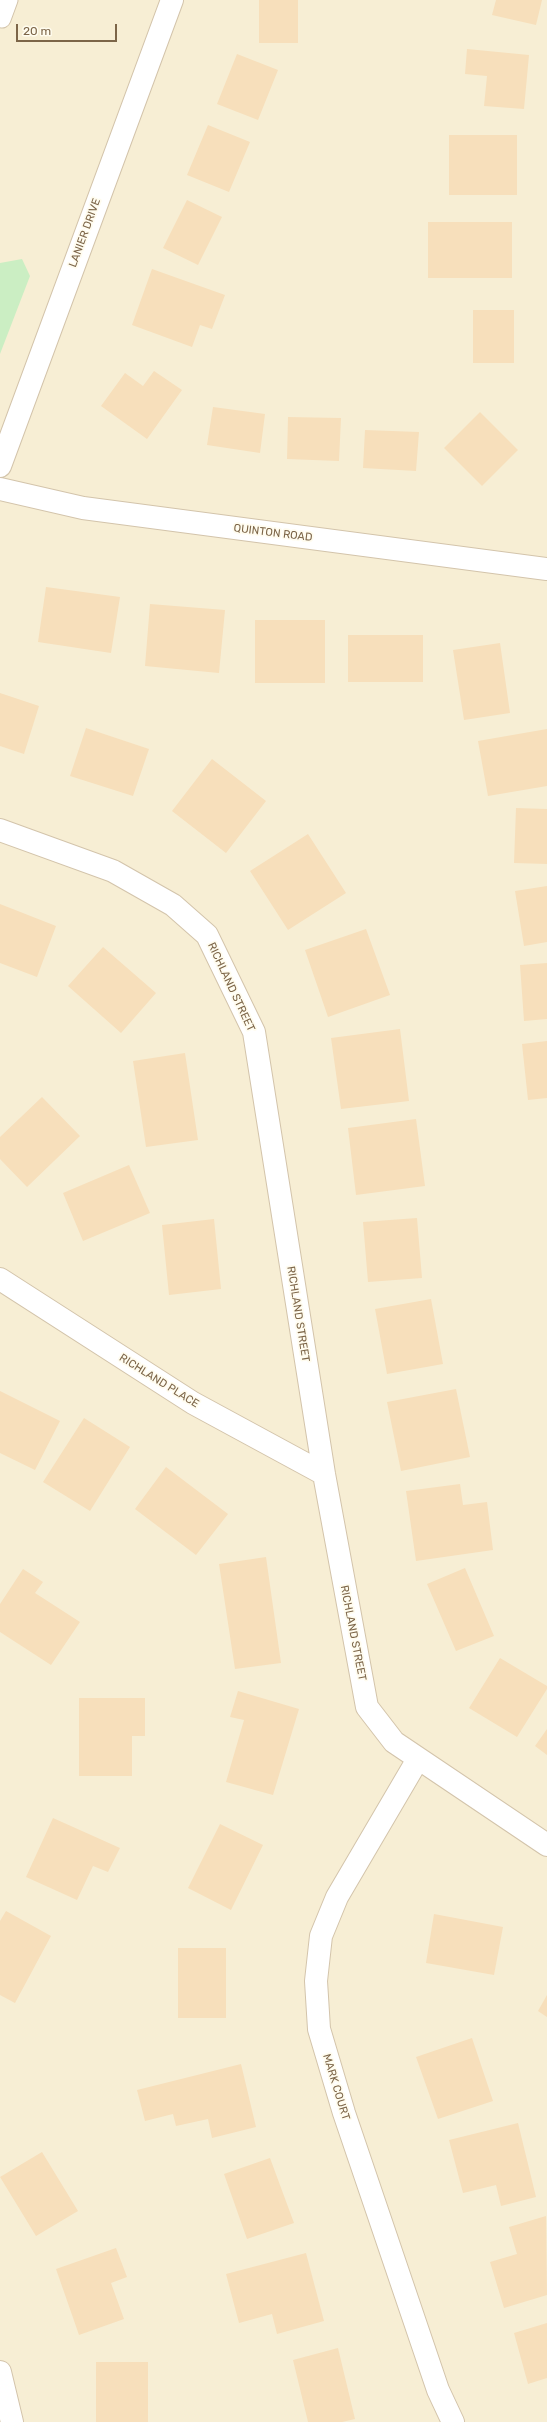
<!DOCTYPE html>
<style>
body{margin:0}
#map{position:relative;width:547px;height:2422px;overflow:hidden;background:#fefae7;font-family:Rubik,sans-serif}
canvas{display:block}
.scale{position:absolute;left:16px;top:24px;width:101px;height:18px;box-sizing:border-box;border:2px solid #7c6548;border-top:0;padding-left:5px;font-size:12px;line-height:14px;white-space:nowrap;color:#7c6548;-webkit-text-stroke:3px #fffcef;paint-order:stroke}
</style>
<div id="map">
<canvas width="547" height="2422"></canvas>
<div class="scale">20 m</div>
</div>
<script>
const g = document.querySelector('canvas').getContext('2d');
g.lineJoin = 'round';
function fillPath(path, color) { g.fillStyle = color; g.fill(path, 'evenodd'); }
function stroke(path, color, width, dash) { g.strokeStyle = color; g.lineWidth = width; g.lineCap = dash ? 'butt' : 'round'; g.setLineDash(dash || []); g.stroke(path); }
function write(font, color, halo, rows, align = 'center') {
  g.font = font + ' Rubik,sans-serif'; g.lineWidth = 3.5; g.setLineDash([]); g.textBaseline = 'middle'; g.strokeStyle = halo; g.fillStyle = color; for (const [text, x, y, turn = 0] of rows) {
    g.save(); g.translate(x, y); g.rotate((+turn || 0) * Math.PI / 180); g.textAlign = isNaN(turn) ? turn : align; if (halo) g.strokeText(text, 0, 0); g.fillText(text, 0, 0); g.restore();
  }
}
const residential = new Path2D(`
 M0,0H547V2422H0Z`);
const green = new Path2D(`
 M22,259L30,276L0,354V263Z`);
const building = new Path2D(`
 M259,0H298V43H259Z
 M496,0H542L536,25L492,15Z
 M467,49L529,55L524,109L484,106L487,76L465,74Z
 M237,54L278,70L258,120L217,104Z
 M208,125L250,142L229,192L187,175Z
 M449,135H517V195H449Z
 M187,200L222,217L198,265L163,248Z
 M428,222H512V278H428Z
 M152,269L225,295L212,329L200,325L192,347L132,325Z
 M473,310H514V363H473Z
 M154,371L182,390L147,439L101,406L125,373L143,386Z
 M213,407L265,414L260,453L207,445Z
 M480,412L518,450L482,486L444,448Z
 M288,417L341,418L339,461L287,459Z
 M365,430L419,432L416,471L363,468Z
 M46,587L120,597L111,653L38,642Z
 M150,604L225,610L219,673L145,666Z
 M255,620H325V683H255Z
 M348,635H423V682H348Z
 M500,643L510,713L464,720L453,650Z
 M0,693L39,706L24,754L0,746Z
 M86,728L149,749L133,796L70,776Z
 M547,729V786L488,796L478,741Z
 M212,759L266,801L226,853L172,811Z
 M516,808L547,809V864L514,863Z
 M308,834L346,893L288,930L250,871Z
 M547,886V942L524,946L515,891Z
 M0,904L56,926L37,977L0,963Z
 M366,929L390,995L328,1017L305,950Z
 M103,947L156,993L121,1033L68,986Z
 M547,963V1019L524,1021L520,965Z
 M400,1029L409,1101L341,1109L331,1038Z
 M547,1041V1098L528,1100L522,1044Z
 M185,1053L198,1140L146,1147L133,1061Z
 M42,1097L80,1136L27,1187L0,1159V1137Z
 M416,1119L425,1186L356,1195L348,1128Z
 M129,1165L150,1213L83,1241L63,1193Z
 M417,1218L422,1278L368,1282L363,1222Z
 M214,1219L221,1289L169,1295L162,1225Z
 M431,1299L443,1364L387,1374L375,1309Z
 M456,1389L470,1457L401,1471L387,1402Z
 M0,1391L60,1421L35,1470L0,1453Z
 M84,1418L130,1447L90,1511L43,1482Z
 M166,1467L228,1514L196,1555L135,1509Z
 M460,1484L463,1505L487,1502L493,1550L416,1561L406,1491Z
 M266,1557L281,1663L235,1669L219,1564Z
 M465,1568L494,1636L456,1651L427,1584Z
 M23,1569L43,1582L35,1593L80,1622L51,1665L0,1632V1604Z
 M500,1658L547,1686V1689L517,1737L469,1708Z
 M238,1691L299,1709L273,1795L226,1782L244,1720L230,1717Z
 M79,1698H145V1736H132V1776H79Z
 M547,1729V1755L535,1746Z
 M53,1818L120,1848L108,1872L93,1866L77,1900L26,1877Z
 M220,1824L263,1845L231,1910L188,1888Z
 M6,1911L51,1936L15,2003L0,1995V1921Z
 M434,1914L503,1927L494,1975L426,1963Z
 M178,1948H226V2018H178Z
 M547,1995V2017L538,2011Z
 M472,2038L493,2101L438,2119L416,2057Z
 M241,2064L256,2127L212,2138L208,2119L176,2126L173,2114L145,2121L137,2090Z
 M518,2123L536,2197L501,2206L496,2185L463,2193L449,2140Z
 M42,2152L78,2211L36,2236L0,2177Z
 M270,2158L294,2223L247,2239L224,2174Z
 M546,2216L547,2295L504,2308L490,2262L517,2254L509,2227Z
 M116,2248L127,2277L111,2283L124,2319L79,2335L56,2269Z
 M306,2253L324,2321L277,2334L272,2314L239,2323L226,2274Z
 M547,2323V2378L528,2384L514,2333Z
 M338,2348L355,2419L342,2422H308L293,2360Z
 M96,2362H148V2422H96Z`);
const service = new Path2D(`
 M2,19L9,0`);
const minor = new Path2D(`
 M0,466L172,0
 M0,489L83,508L547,569
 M0,830L113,871L173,905L207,935L254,1032L324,1474L367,1707L394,1742L547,1845
 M0,1279L193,1403L324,1474
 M418,1759L337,1897L321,1936L316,1981L319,2029L344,2113L438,2390L453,2422
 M0,2372L12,2422`);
const streetNames = [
 ["LANIER DRIVE",85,233,-70],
 ["QUINTON ROAD",273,533,7],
 ["RICHLAND STREET",231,987,65],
 ["RICHLAND STREET",298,1314,81],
 ["RICHLAND PLACE",159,1381,32],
 ["RICHLAND STREET",353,1633,79],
 ["MARK COURT",336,2087,73]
];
fillPath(residential, '#f7eed4');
fillPath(green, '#cbeec3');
fillPath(building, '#f7dfbb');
stroke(service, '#d3c4ab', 19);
stroke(minor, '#d3c4ab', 24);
stroke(service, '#fff', 17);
stroke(minor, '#fff', 22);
write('11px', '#7c6548', '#fffcef', streetNames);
</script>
